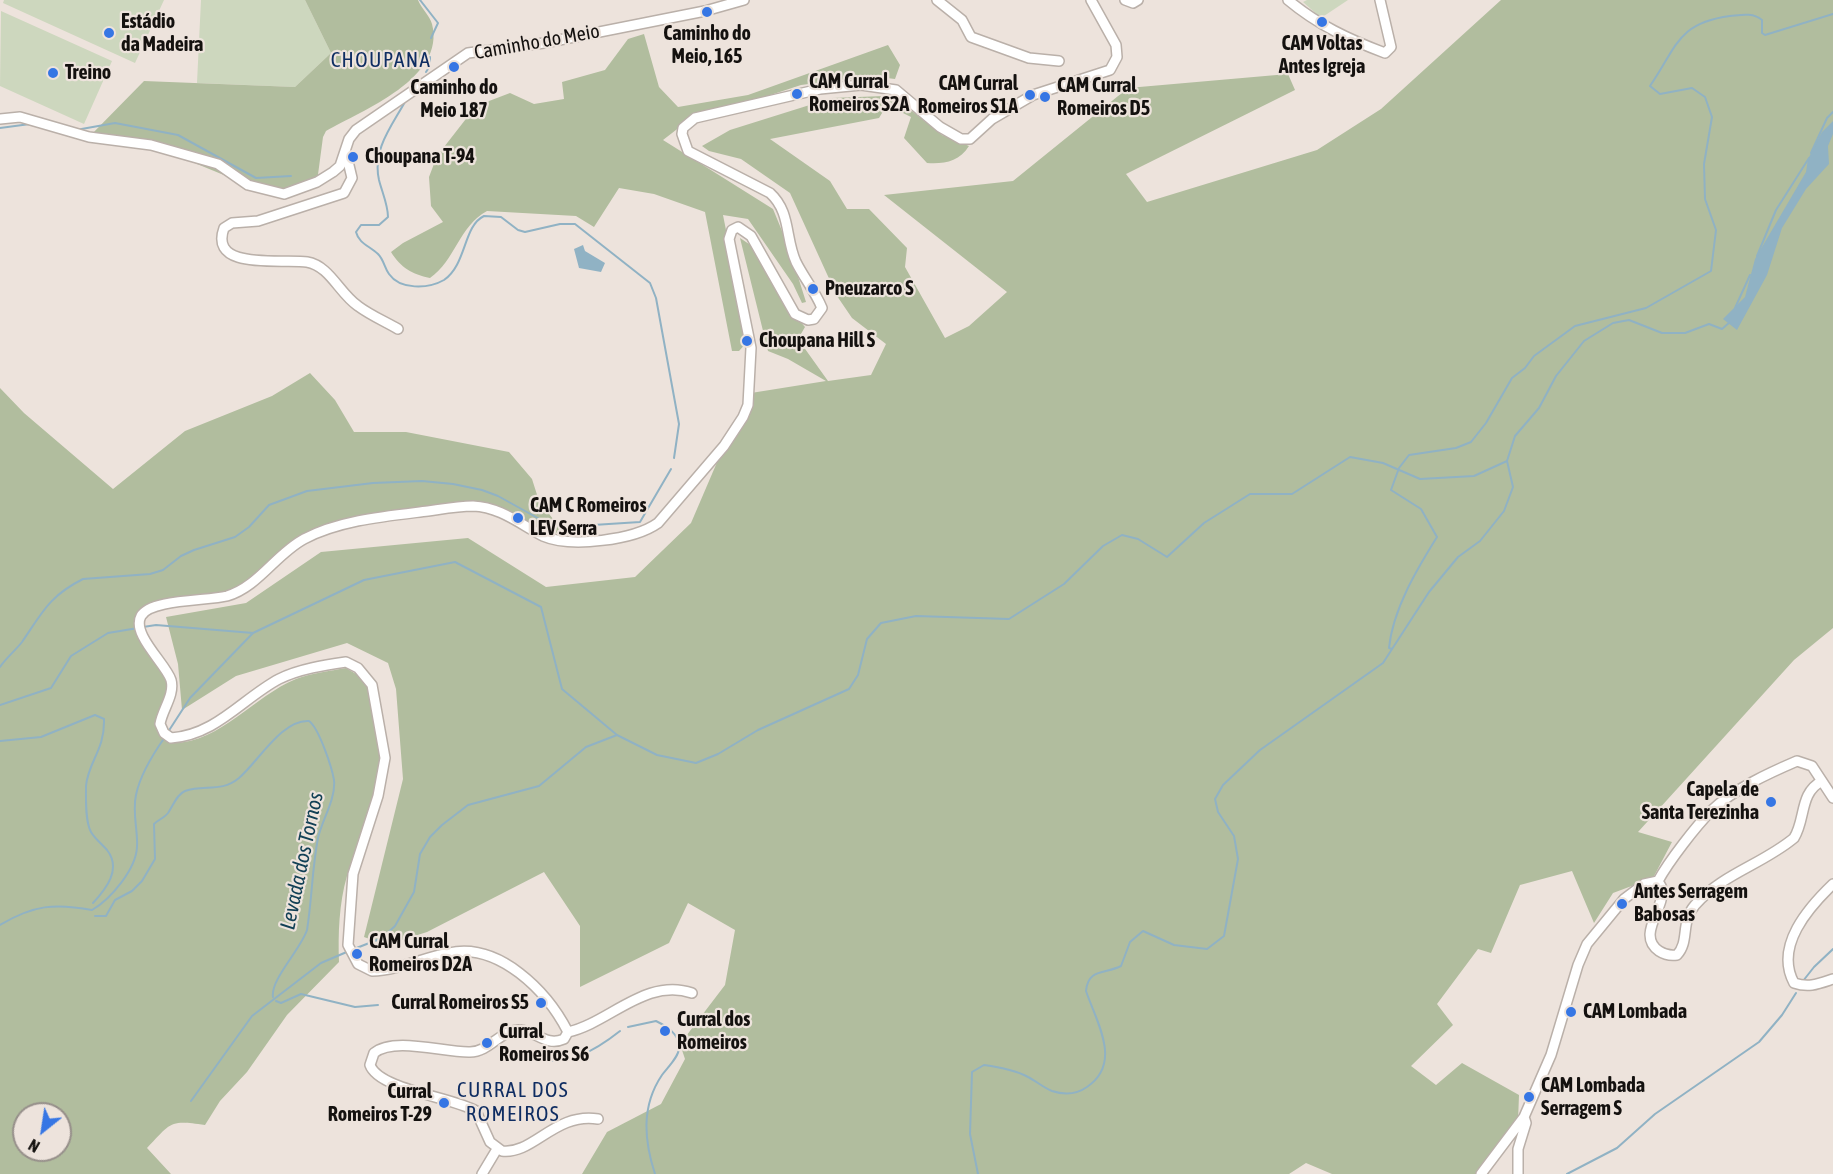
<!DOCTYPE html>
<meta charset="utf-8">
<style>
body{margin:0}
#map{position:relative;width:1833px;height:1174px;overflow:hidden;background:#ede3dc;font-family:"Asap Condensed",sans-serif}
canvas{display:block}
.north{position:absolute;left:12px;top:1102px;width:60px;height:60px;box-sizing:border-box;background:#ede3dc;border:2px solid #968f8a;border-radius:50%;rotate:210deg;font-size:16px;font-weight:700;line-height:24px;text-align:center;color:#14110f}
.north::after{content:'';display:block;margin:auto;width:21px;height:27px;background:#3676e4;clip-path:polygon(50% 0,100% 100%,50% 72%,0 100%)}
</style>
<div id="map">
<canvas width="1833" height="1174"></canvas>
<div class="north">N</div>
</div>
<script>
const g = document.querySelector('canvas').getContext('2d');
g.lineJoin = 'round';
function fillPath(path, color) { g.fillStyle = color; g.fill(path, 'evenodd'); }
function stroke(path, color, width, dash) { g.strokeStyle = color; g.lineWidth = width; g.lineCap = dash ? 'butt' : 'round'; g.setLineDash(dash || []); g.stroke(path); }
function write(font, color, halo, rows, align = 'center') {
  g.font = font + ' "Asap Condensed",sans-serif'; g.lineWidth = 4.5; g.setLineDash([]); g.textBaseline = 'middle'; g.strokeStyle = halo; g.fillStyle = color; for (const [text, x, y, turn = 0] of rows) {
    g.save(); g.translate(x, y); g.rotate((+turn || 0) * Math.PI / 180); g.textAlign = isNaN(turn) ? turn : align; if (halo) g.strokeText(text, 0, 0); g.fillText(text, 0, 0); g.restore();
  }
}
const green = new Path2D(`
 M4,0H164L135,63L3,3Z
 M201,0H305L331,53L295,87L197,83Z
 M1307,0H1348L1321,18L1303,2Z
 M1,11L112,61L84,124L0,86Z`);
const forest = new Path2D(`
 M305,0H418C421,8 430,16 432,24C446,78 363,110 326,131L323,137L317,182L284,194L248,185L151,145L89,137L144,81L295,87L331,53Z
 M1501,0H1833V628L1794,660L1638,832L1672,842L1653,878L1613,893L1594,923L1572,871L1520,885L1491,953L1478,949L1437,1004L1453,1025L1411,1066L1436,1085L1462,1063L1519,1095L1518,1121L1479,1174H1332L1306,1163L1289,1174H582L607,1132L661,1104L685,1059L680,1044L725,985L735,930L688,903L669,943L580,987V926L544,872L427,932L386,945L364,937L403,779L396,689L388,663L347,643L236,676L182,710L178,664L166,617L246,603L321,552L468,538L546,587L635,577L691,523L724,446L751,393L826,381L788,359L768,351L740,238L755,248L782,300L805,327L798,339L828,381L871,375L886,344L852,318L837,296L790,193L741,159L709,151L702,146L730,130L832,98L884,96L907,107L942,135L969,146C959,162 944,164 927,163L904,138L911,117L887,105L879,118L770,139L830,181L847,209H869L907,248L905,267L945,338L969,326L1007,292L884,195L1013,181L1128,88L1288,74L1295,90L1126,174L1147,202L1317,150L1381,109Z
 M644,34L659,87L678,107L748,95L888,45L900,65L895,79L871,76L801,85L685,123L663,140L773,209L789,248L806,302L802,303L793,284L748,219L723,215L748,341L739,351H732L705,212L654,194L619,188L594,227L576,216L487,211C459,226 455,261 430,278C412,274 401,268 391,252L403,243L443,222L431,206L429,177L437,156L476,106L510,93L534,104L564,99L562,82L605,70L628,39Z
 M310,373L335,400L354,432H406L509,452L532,479L539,501L560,528L552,539L489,508L371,518L305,538L229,595L160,605L139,622L171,681C166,701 154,727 174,743C221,742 254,696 296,679C311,673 330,671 346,668L366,680C373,711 383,743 378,775C372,810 357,842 347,876C339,903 338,934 339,962L287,1015L247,1072L220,1101L205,1125C169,1120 172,1122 147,1148L171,1174H0V388L24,413L113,489L185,431L272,396ZM24,1114H60V1150H24Z`);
const water = new Path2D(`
 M1833,121V134L1828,146L1829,164L1806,189L1782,228L1767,275L1737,330L1723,319L1745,297L1755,259L1806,172L1808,159L1822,132Z
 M583,245L585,251L605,263L601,272L579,268L574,249Z`);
const stream = new Path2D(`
 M420,0L438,23L431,38
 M426,72L430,66V57
 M406,100C392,126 372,149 379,180C382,192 388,205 388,217L379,225H361L356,232C359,244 370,246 378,254C384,260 384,267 389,274C400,290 428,289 444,280C467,264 463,226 484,216L501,217L518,230L525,232L560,224H575L650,283L656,298L679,424L674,458
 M0,128L30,124
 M76,130L115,123L178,135L256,178L291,176
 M1811,153L1827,118L1833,112
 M1757,256L1776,210L1809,158
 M1735,308L1750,275
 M562,527L640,522L671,469
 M143,627L156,625L253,633L364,580L455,562L541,607L562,689L617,735
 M1392,649L1389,648C1393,609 1417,569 1437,537L1421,509L1391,490L1399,468L1409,455L1456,448L1471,442L1486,423L1512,378L1525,368L1534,356L1575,326L1646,308L1711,271L1716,230L1705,199L1704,164L1712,117L1705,97L1692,88L1660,94L1650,86C1677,47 1677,23 1730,16C1741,15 1752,12 1762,20V33L1765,35L1833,14
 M0,667C6,658 15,651 22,642C42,613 49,596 83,579L150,574L163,570L181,556L194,550L235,537L249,527L269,505L307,491L373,483L422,481L453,484L482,490L498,496L552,526
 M0,705L51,688L71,656L108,633L138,628
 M168,732L190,698L253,633
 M0,741L41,737L95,715L104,719C105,750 88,762 86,786C86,799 85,821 91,832C95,839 102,844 107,850C122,869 106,889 93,903
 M95,916H106L115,900L132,891L142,881L155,859L154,824C158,820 164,818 168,813C173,806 177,794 185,791C204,784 221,793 239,778C258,762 282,719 309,721C319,728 332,768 334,780C336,799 322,820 318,838C312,869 312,899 307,930C301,949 270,980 273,997
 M0,925C33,905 55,903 92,910C111,899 136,869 137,847C138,829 132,813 136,795C140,775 153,754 165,737
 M354,949L382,938L395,926L414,892L420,854L430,837L442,825L468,805L539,786L586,747L617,735L657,755L696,763L718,754L758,730L849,689L858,675L867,639L881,623L916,616L1009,619L1064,584L1103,546L1122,535L1138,539L1167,557L1204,523L1250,494H1292L1350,457L1383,463L1420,479L1474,476L1507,461
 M1803,981L1814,967L1833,949
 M276,1001L281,1003L301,994L355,1007L378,1005
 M628,1027L656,1021C666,1026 680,1034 679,1048C679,1057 667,1068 662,1075C641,1106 644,1140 655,1174
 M534,1057C565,1069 596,1050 620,1031
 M191,1101L252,1016L321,963L349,951
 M978,1174L970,1134L972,1072L984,1065C999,1067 1015,1070 1028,1077C1036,1081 1044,1088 1052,1091C1064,1095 1077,1094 1087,1087C1123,1063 1096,1021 1086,991C1088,968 1106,974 1121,966L1130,942L1143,931L1174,945L1207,949L1224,936L1238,859L1234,836L1218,812L1215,799L1223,785L1260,750L1383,663L1429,592L1458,557L1480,541L1504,511L1513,487L1507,461L1515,436L1539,408L1556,376L1584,341L1613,323L1629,320L1662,333H1685L1709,324L1722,329L1730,322
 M1567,1174L1617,1148L1655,1114L1759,1042L1782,1015L1796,993`);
const minor = new Path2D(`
 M937,0L962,20L971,37L1029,58L1059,61
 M1125,0L1133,3L1138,0
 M1288,0C1318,25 1348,39 1385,53L1391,47L1380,0
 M0,119L20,117L89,137L151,145L218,164L248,185L284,194L317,182L333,172L340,166L349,139L356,130L468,53L544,43L705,11L744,0
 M346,153L352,178L344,193L258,221L232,223L224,228C208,272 286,258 307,262C330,266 339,293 358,306C370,315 384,321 398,329
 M1658,881C1659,883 1662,887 1662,889C1665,909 1636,935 1659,951C1665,955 1670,956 1677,955C1690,941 1680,922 1695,905C1722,874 1763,864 1794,838C1806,819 1799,793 1822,781
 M1658,881C1669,861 1696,826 1712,810C1734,789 1769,773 1797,761L1812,766L1833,798
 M1833,884C1809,907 1774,946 1794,983C1809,988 1818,984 1833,979
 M568,1032C547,991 499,942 449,953C423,958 398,970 372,971L358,964L348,945L353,874L378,796L385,758L372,685L358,668L346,662C325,665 299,669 279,679C243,698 216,735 171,738L164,733L160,724C162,710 175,695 171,680C166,664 131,634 141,616C150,599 207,601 227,596C258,587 276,554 304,539C340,520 387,516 428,511C442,509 458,506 473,506C500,507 520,524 543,536C571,548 634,540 658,523L724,446L743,417L748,405L751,348L729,239L732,230L738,227L751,236L795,314L808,320L814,319L822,308C815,291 804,278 796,262C785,238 791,212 770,193L688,151L682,134L683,128L695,118L820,89L861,85L896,90L940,127L961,139H970L992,119L1033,95L1110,70L1117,57L1116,45L1091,0
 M568,1032L564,1039C546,1047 536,1031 520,1030C501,1029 490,1052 470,1052C445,1053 394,1036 374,1053L370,1065C379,1090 453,1097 476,1111L490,1142L502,1151C533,1155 555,1112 598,1119
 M568,1032C609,1023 646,977 692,993
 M482,1174L497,1149
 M1481,1174L1524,1117L1551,1055L1578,965L1587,944L1624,899L1644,884L1658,881
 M1518,1174V1149L1526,1123L1524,1117`);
const markers = [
 [707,12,6,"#3676e4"],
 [1322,22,6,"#3676e4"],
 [109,33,6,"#3676e4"],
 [454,67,6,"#3676e4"],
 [53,73,6,"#3676e4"],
 [797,94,6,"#3676e4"],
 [1030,95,6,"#3676e4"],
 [1045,97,6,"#3676e4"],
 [353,157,6,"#3676e4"],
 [813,289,6,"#3676e4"],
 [747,341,6,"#3676e4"],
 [518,518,6,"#3676e4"],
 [1771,802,6,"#3676e4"],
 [1622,904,6,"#3676e4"],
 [357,954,6,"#3676e4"],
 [541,1003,6,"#3676e4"],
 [1571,1012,6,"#3676e4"],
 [665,1031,6,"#3676e4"],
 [487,1043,6,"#3676e4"],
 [1529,1097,6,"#3676e4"],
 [444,1103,6,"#3676e4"]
];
const poiNames = [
 ["Estádio",121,22],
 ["da Madeira",121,45],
 ["Caminho do",707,34,"center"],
 ["Meio, 165",707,57,"center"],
 ["CAM Voltas",1322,44,"center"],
 ["Antes Igreja",1322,67,"center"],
 ["Treino",65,73],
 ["CAM Curral",809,82],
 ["Romeiros S2A",809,105],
 ["CAM Curral",1018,84,"right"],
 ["Romeiros S1A",1018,107,"right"],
 ["CAM Curral",1057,86],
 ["Romeiros D5",1057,109],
 ["Caminho do",454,88,"center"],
 ["Meio 187",454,111,"center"],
 ["Choupana T-94",365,157],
 ["Pneuzarco S",825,289],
 ["Choupana Hill S",759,341],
 ["CAM C Romeiros",530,506],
 ["LEV Serra",530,529],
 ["Capela de",1759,790,"right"],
 ["Santa Terezinha",1759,813,"right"],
 ["Antes Serragem",1634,892],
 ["Babosas",1634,915],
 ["CAM Curral",369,942],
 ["Romeiros D2A",369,965],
 ["Curral Romeiros S5",529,1003,"right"],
 ["CAM Lombada",1583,1012],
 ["Curral dos",677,1020],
 ["Romeiros",677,1043],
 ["Curral",499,1032],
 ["Romeiros S6",499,1055],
 ["CAM Lombada",1541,1086],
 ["Serragem S",1541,1109],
 ["Curral",432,1092,"right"],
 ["Romeiros T-29",432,1115,"right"]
];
const streetNames = [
 ["Caminho do Meio",537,42,-10]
];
const neighbourhoodNames = [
 ["CHOUPANA",381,60],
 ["CURRAL DOS",513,1090],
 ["ROMEIROS",513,1114]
];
const waterNames = [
 ["Levada dos Tornos",302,861,-78]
];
fillPath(green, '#cdd7be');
fillPath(forest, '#b1bd9e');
fillPath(water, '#90b2c4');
stroke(stream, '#90b2c4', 2);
stroke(minor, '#bab0a9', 12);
stroke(minor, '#fff', 9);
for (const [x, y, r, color] of markers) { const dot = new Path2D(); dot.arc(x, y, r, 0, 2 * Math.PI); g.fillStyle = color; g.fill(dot); stroke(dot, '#ede3dc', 2); }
write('bold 20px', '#14110f', '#ede3dc', poiNames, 'left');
write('20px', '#14110f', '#ede3dc', streetNames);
g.letterSpacing = '1.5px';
write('21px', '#0f2d62', '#ede3dc', neighbourhoodNames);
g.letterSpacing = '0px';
write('italic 21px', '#124055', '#ede3dc', waterNames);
</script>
